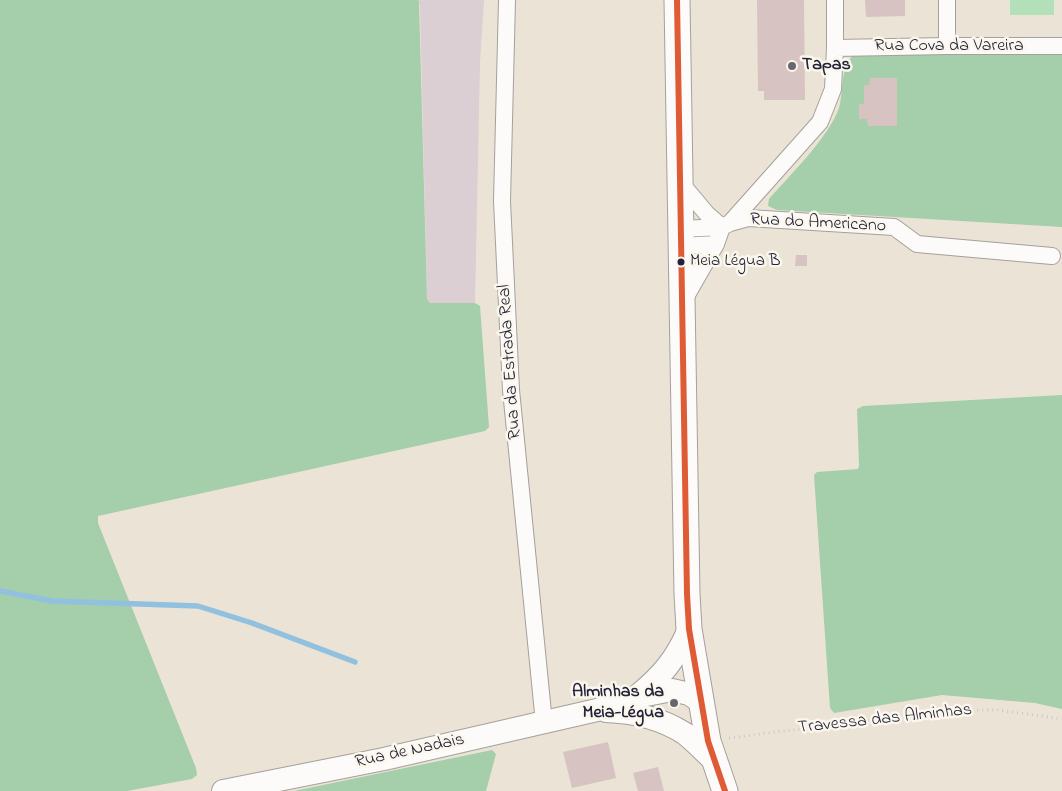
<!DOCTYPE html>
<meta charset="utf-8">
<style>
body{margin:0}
canvas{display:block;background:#ebe3d5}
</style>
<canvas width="1062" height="791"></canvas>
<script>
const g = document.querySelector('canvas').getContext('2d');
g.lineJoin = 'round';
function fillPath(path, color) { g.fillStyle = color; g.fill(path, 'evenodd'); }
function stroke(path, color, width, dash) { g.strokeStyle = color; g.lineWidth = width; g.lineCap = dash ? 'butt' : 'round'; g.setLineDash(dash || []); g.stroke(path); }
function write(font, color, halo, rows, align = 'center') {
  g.font = font + ' "Indie Flower",sans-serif'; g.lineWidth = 5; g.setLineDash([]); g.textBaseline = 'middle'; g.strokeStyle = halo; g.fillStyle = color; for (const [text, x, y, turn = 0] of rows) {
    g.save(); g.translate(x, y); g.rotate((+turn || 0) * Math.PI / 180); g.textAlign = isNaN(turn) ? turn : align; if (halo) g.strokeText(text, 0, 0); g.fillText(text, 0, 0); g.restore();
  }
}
const industrial = new Path2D(`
 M418,0H484L480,62L475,303H430L427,299L420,6Z`);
const green = new Path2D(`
 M1010,0H1054V15H1010Z`);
const forest = new Path2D(`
 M0,0H418L419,2L427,299L430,303H475L480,306L489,427L485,431L98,516V523L196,768L197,775L192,779L127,791H0Z
 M855,54L1062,55V227L777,210L768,206L769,199C790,175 829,137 839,108C844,91 840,64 855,54Z
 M1062,395V709L1035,703L942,695L834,713L830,708L814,475L817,472L858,469L859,465L857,409L863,406Z
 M492,750L496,754L486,791H294Z`);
const stream = new Path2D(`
 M0,591L52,601L198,606L252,623L355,662`);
const building = new Path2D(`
 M757,0H804L805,100H764V91H758Z
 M865,0H905V16L866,17Z
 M870,78H897V126H868L867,119H859V104H864V85H869Z
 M796,255H807V266H795Z
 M677,698L679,707L671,709L669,700Z
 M608,742L616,778L572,788L563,752Z
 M658,767L664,791H638L633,773Z`);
const path = new Path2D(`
 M729,738L951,710H998L1062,719`);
const street = new Path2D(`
 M507,0L502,201L511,390L544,723
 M947,0V46
 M835,48L947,46H1062
 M680,182L707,214L722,227
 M730,223L748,218L894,227L917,244L1052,256
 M681,229L722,227L730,223L820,122L833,89L835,48V0
 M681,246L716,244
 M684,300L716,244L722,227`);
const secondary = new Path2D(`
 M637,696C662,676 676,659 689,629
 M606,711C634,712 660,718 684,733C695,741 705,753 716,762
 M223,791L384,759L597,710L636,697L672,690L689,694L702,703`);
const primary = new Path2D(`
 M677,0L687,594L689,629L708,741L725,791`);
const bus1 = new Path2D(`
 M677,0L687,594L689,629L708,741L725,791`);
const markers = [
 [792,66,5,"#686671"],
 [681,262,4.5,"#22223b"],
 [674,703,5,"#686671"]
];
const busNames = [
 ["Meia Légua B",690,262]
];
const streetNames = [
 ["Rua Cova da Vareira",949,47],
 ["Rua do Americano",818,224,3],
 ["Rua da Estrada Real",511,362,-94],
 ["Travessa das Alminhas",885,720,-6],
 ["Rua de Nadais",410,752,-12]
];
const poiNames = [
 ["Tapas",802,66],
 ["Alminhas da",664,693,"right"],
 ["Meia-Légua",664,714,"right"]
];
fillPath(industrial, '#dbcfd3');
fillPath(green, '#b3e0b9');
fillPath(forest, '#a5ceab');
stroke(stream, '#92c1df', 5.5);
fillPath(building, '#d7c3c2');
stroke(street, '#a5a09b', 18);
stroke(secondary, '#a5a09b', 24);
stroke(primary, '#a5a09b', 27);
stroke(path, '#cac8c7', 3, [1, 4]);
stroke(street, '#fcfbf9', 16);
stroke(secondary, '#fcfbf9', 22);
stroke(primary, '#fcfbf9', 25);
stroke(bus1, '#df5b35', 6);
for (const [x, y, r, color] of markers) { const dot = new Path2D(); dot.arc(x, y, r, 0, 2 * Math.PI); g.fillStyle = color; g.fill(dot); stroke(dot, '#fbf7ec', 2); }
write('17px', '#22223b', '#fbf7ec', busNames, 'left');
write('18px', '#22223b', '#fbf7ec', streetNames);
write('bold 18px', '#22223b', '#fbf7ec', poiNames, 'left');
</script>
